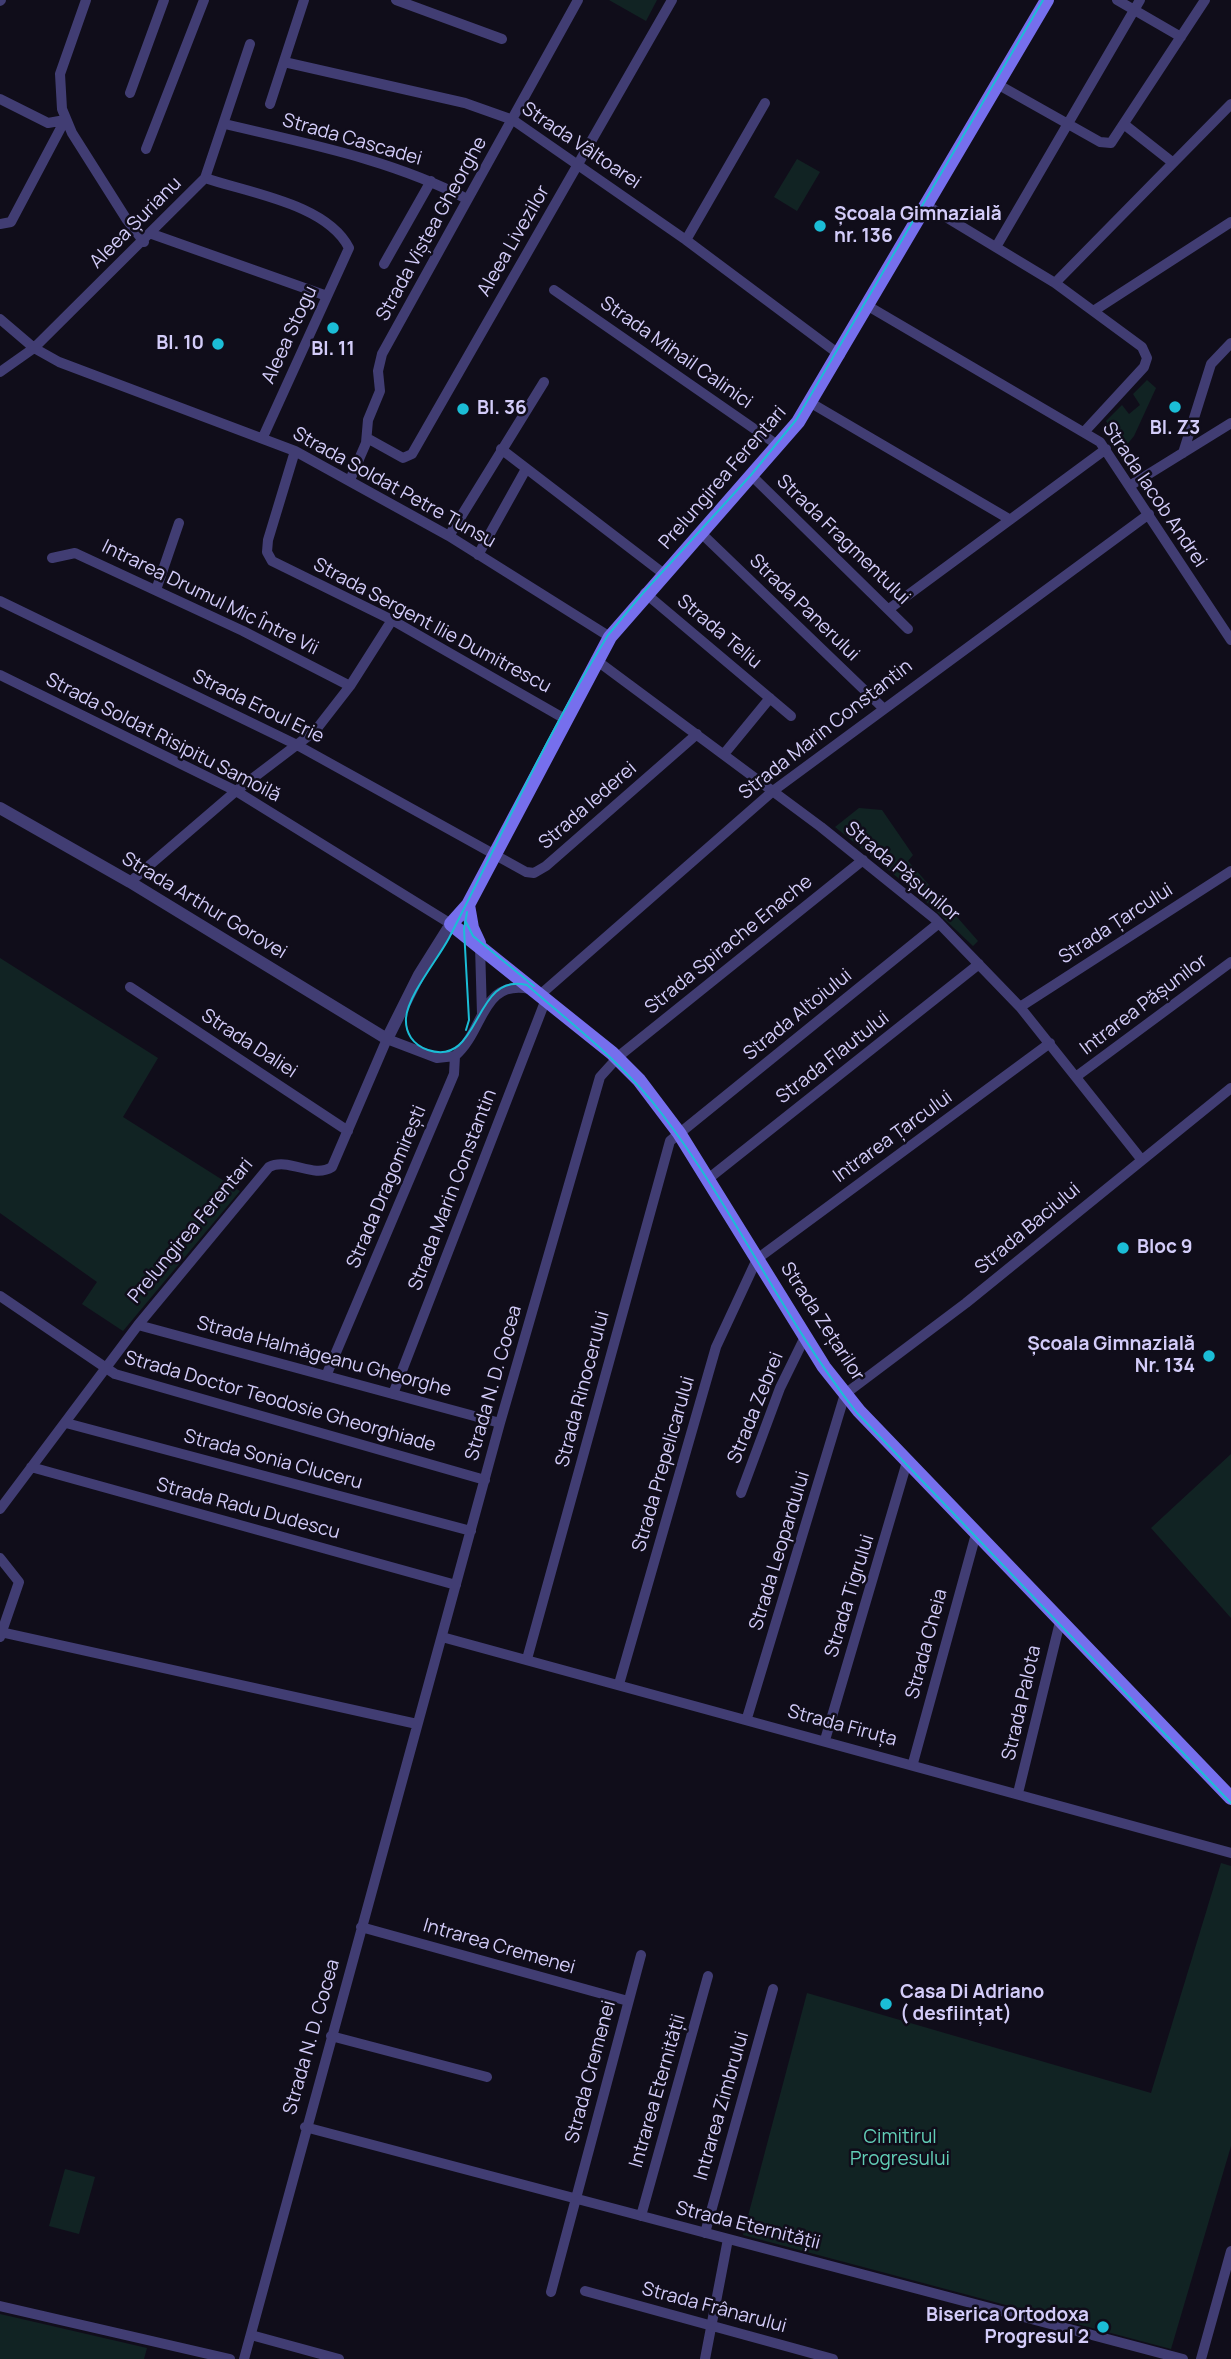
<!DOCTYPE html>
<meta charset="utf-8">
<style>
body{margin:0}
canvas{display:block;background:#100d1a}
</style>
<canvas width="1231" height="2359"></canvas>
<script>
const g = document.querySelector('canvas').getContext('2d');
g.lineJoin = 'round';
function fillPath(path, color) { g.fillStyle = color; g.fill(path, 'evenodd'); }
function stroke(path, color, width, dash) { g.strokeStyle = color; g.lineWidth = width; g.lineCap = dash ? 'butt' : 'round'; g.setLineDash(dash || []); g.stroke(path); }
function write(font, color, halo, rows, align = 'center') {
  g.font = font + ' Manrope,sans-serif'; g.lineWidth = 5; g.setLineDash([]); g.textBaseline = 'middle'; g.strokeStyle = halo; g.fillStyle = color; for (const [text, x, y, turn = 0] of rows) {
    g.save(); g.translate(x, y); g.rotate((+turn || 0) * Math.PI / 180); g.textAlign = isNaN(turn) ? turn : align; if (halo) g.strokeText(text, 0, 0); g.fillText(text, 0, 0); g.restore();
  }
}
const green = new Path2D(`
 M609,0H657L646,21Z
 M797,159L820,172L797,211L774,197Z
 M1147,380L1156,388L1134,436L1125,447L1106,421L1122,405L1129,414L1140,405L1133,394Z
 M859,808L882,810L913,855L908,861L978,941L973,946L918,894L835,827Z
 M0,958L158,1058L123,1117L240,1191L123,1331L82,1304L97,1282L0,1213Z
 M1231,1454V1618L1151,1528Z
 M1221,1863L1231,1866V2146L1171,2349L743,2235L807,1993L1151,2093Z
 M65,2169L95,2177L79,2234L49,2226Z
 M0,2314L147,2348L144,2359H0Z`);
const minor = new Path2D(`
 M86,0L60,74L62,109L72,133L127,220L144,242
 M396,0L502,39
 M1117,0L1181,37
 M0,1L1,0
 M284,62L465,103L513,120L686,240L840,355
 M997,84L1100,142L1111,143L1205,0
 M130,93L164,0
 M0,99L48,123L65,120
 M270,104L304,0
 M225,124C308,144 390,159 467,199
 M1125,125L1172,162
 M146,149L204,0
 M205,178L250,44
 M926,205L1055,283L1142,347L1147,358L1144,367L1085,431
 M0,224L11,222L65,120
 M152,234L327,296
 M686,240L765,103
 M996,247L1140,0
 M384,264L431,181
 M1055,283L1231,104
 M554,290L779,446
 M868,306L1100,442L1231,640
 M1095,310L1231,222
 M0,319L34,348L59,362L295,451L449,536L610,637
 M0,372L34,348L205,178C249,193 327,204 349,248L263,437
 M811,403L1009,519
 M367,438L403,458L412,454L672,0
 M501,449L664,574
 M295,451L268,540L267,552L272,561L392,620L565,719
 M1183,453L1211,364L1231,343
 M753,477L908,629
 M350,480L366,443L368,420L380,391L378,371L382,354L578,0
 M1131,485L1231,423
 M701,533L882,707
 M449,536L544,382
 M478,555L526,469
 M52,558L75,553L243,631L350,686
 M156,590L179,523
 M645,593L791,716
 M0,601L297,745L526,872L534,873L546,866L697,734
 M889,609L1106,449
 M596,660L821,827L934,918L1020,1007L1141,1159
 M0,675L236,791L451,924
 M724,754L770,698
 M130,882L236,791L315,731L350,686L392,620
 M480,946L482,1014
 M130,987L348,1131
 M541,994L773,791L1149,514
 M1020,1007L1231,871
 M455,1056C485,1030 481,979 530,989
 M1077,1076L1231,962
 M708,1179L979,964
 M0,1296L115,1374L485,1480
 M138,1325L500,1423
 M326,1376L454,1074L455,1056
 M393,1394L546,999
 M66,1423L471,1531
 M31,1467L456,1585
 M741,1493L780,1388L805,1337
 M0,1509L138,1325L269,1167C289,1157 313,1179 332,1167L387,1039L437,1058L455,1056
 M0,1558L19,1582L0,1637
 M0,1632L417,1724
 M442,1637L1231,1853
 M527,1659L670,1141L939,923
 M619,1684L716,1347L757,1259L1050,1043
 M747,1718L845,1394L966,1303L1231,1088
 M825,1740L907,1462
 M913,1763L976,1534
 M1018,1793L1060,1622
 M361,1927L628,2001
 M331,2036L487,2077
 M305,2127L1183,2359
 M641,2216L708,1976
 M705,2233L773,1989
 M585,2291L833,2359
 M551,2292L641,1955
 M0,2306L230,2359
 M251,2335L339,2359
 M244,2359L500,1423L600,1077L619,1056L863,860
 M705,2359L728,2239
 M1201,2359L1231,2251`);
const tertiary = new Path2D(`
 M0,808L130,882L387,1039L419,975L451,924`);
const secondary = new Path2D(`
 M1047,0L798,422L610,637L468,905L451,924L612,1053L639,1080L679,1133L824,1367L859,1411L1231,1798
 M468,905L472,928L479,943`);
const tram = new Path2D(`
 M1043,0L796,420L751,475L643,593L608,635C548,732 501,837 449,938C438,959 408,995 406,1018C405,1033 413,1045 428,1050C482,1068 472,971 527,985C574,1026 624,1064 662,1114C734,1208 783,1319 857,1413L1231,1803
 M466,922L473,936L534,986
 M466,1030L469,1020L464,929L467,912`);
const markers = [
 [820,226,7,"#1bbdd6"],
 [333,328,7,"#1bbdd6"],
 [218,344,7,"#1bbdd6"],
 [1175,407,7,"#1bbdd6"],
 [463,409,7,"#1bbdd6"],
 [1123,1248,7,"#1bbdd6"],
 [1209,1356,7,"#1bbdd6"],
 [886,2004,7,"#1bbdd6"],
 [1103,2327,7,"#1bbdd6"]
];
const streetNames = [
 ["Strada Cascadei",352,140,16],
 ["Strada Vâltoarei",581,146,34],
 ["Aleea Șurianu",136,223,-45],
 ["Strada Viștea Gheorghe",432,229,-61],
 ["Aleea Livezilor",514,241,-60],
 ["Aleea Stogu",290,335,-65],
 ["Strada Mihail Calinici",676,353,35],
 ["Prelungirea Ferentari",723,478,-49],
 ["Strada Soldat Petre Tunsu",394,488,29],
 ["Strada Iacob Andrei",1154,495,56],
 ["Strada Fragmentului",843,540,44],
 ["Intrarea Drumul Mic Între Vii",210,598,26],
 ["Strada Panerului",804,608,44],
 ["Strada Sergent Ilie Dumitrescu",432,626,28],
 ["Strada Teliu",719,632,40],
 ["Strada Eroul Erie",258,707,26],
 ["Strada Marin Constantin",826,730,-38],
 ["Strada Soldat Risipitu Samoilă",163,738,27],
 ["Strada Iederei",588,806,-41],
 ["Strada Pășunilor",902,872,40],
 ["Strada Arthur Gorovei",204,906,31],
 ["Strada Țarcului",1116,924,-33],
 ["Strada Spirache Enache",729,945,-39],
 ["Intrarea Pășunilor",1144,1005,-37],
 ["Strada Altoiului",798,1015,-39],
 ["Strada Daliei",249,1044,33],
 ["Strada Flautului",833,1058,-38],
 ["Intrarea Țarcului",893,1137,-36],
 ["Strada Dragomirești",387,1187,-67],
 ["Strada Marin Constantin",453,1190,-69],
 ["Strada Baciului",1028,1229,-40],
 ["Prelungirea Ferentari",191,1231,-50],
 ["Strada Zețarilor",822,1322,57],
 ["Strada Halmăgeanu Gheorghe",324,1357,15],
 ["Strada N. D. Cocea",494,1383,-74],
 ["Strada Rinocerului",583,1389,-75],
 ["Strada Doctor Teodosie Gheorghiade",280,1402,16],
 ["Strada Zebrei",756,1408,-68],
 ["Strada Sonia Cluceru",273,1460,15],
 ["Strada Prepelicarului",664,1464,-74],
 ["Strada Radu Dudescu",248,1509,15],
 ["Strada Leopardului",780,1551,-73],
 ["Strada Tigrului",850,1596,-73],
 ["Strada Cheia",927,1644,-75],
 ["Strada Palota",1022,1703,-77],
 ["Strada Firuța",842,1726,15],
 ["Intrarea Cremenei",499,1947,16],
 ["Strada N. D. Cocea",312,2037,-74],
 ["Strada Cremenei",591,2072,-75],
 ["Intrarea Eternității",658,2091,-74],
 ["Intrarea Zimbrului",722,2106,-74],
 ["Strada Eternității",748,2226,14],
 ["Strada Frânarului",714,2308,15]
];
const poiNames = [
 ["Școala Gimnazială",834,215],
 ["nr. 136",834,237],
 ["Bl. 10",204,344,"right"],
 ["Bl. 11",333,350,"center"],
 ["Bl. 36",477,409],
 ["Bl. Z3",1175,429,"center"],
 ["Bloc 9",1137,1248],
 ["Școala Gimnazială",1195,1345,"right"],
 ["Nr. 134",1195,1367,"right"],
 ["Casa Di Adriano",900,1993],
 ["( desființat)",900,2015],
 ["Biserica Ortodoxa",1089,2316,"right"],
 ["Progresul 2",1089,2338,"right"]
];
const parkNames = [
 ["Cimitirul",900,2138],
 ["Progresului",900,2160]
];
fillPath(green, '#112323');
stroke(minor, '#413d73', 10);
stroke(tertiary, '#413d73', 12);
stroke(secondary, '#766fed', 14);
stroke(tram, '#1bbdd6', 2);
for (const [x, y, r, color] of markers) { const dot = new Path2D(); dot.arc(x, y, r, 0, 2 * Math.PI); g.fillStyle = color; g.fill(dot); stroke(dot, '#100d1a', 2.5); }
write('19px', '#d3ccf9', '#100d1a', streetNames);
write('bold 19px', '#d3ccf9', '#100d1a', poiNames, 'left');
write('19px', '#62ceb7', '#100d1a', parkNames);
</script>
